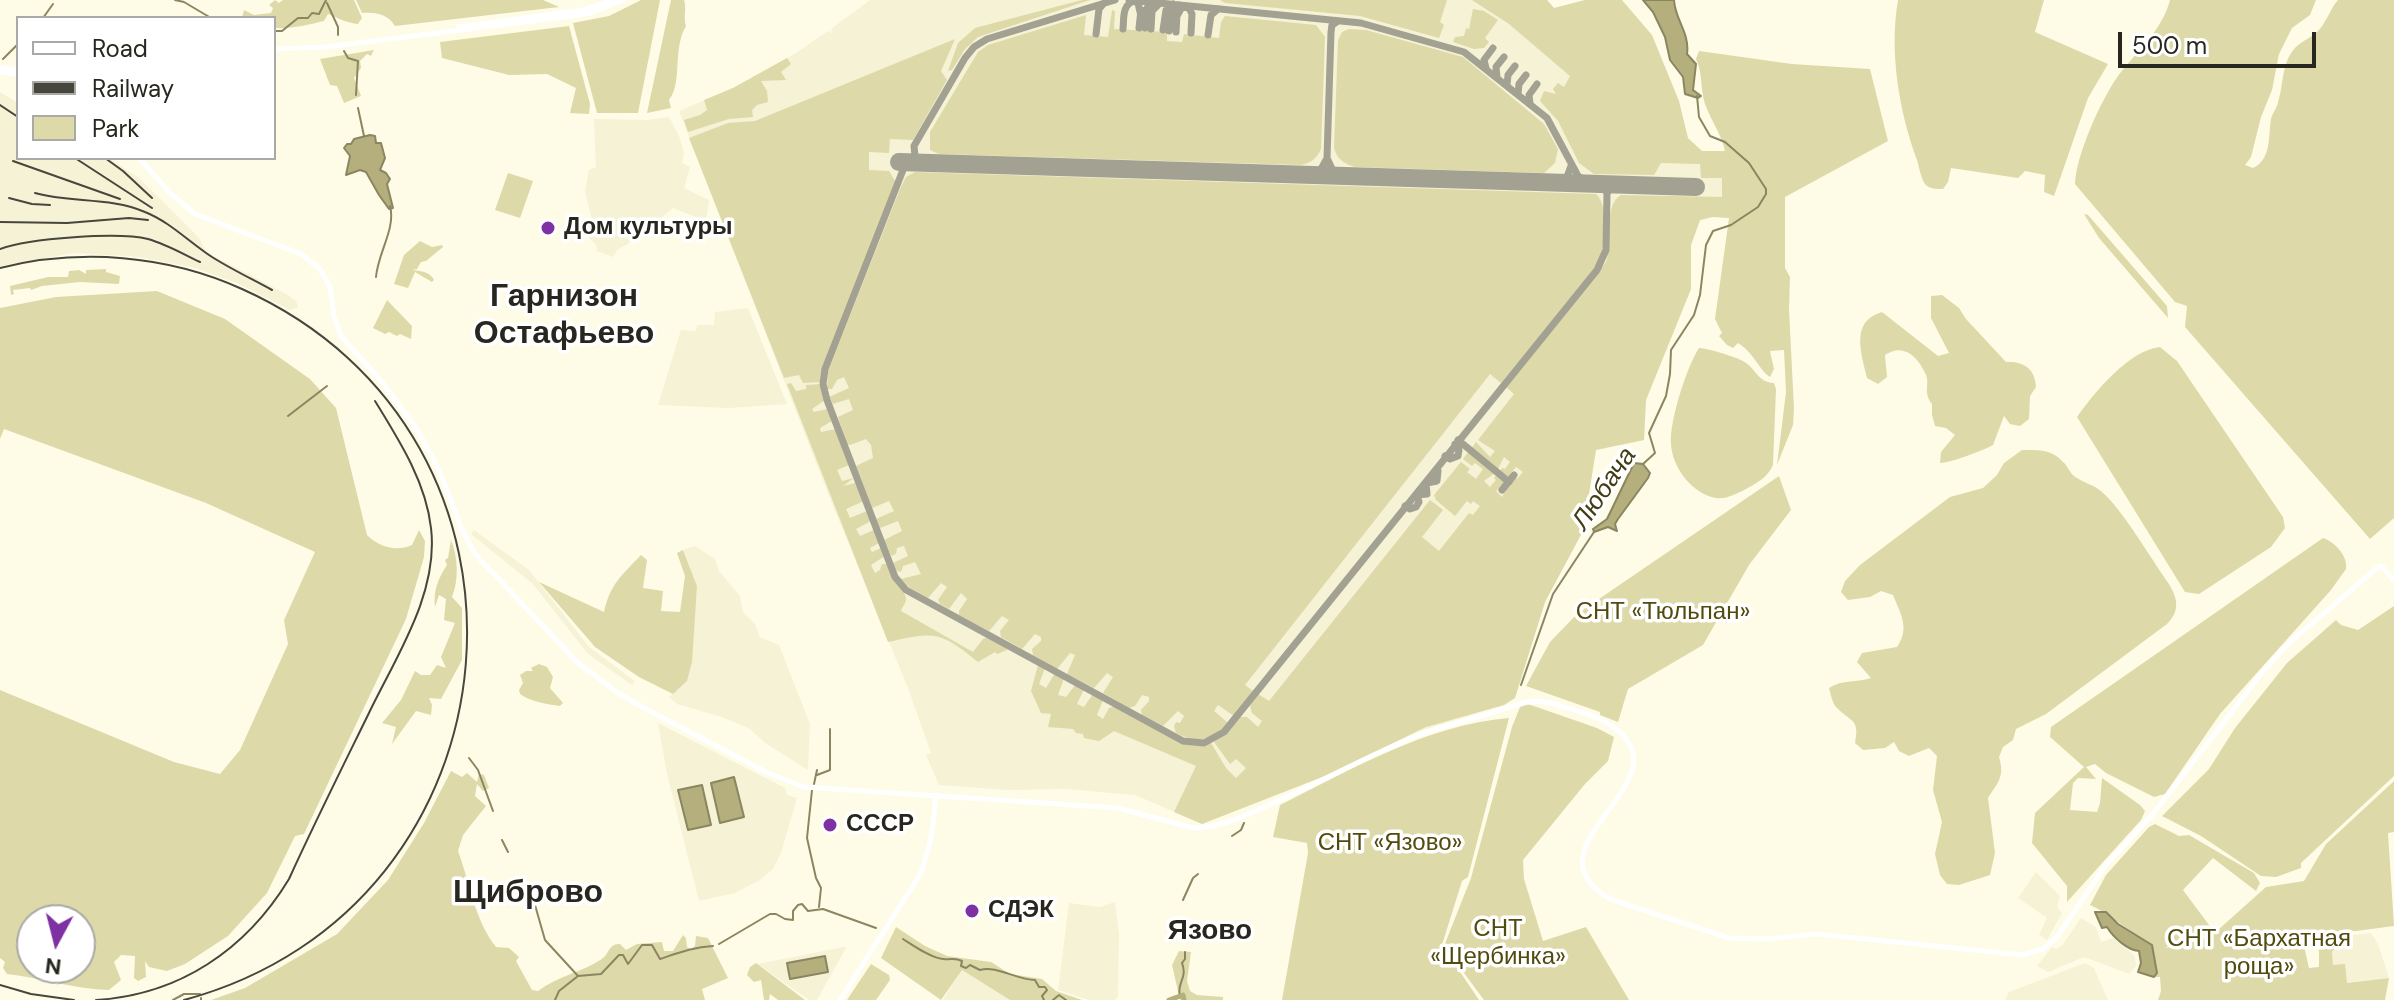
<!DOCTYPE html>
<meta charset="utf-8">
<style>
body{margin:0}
#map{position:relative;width:2394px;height:1000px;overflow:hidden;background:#fefce7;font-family:"DM Sans",sans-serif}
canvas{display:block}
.legend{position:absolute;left:16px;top:16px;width:260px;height:144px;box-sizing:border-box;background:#fff;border:2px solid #a9a9a5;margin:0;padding:10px 14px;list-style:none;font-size:24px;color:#28271f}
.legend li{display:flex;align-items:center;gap:16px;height:40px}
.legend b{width:40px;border:2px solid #a9a9a5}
.north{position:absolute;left:16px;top:904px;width:80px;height:80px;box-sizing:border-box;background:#fff;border:2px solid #a9a9a5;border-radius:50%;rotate:187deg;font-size:22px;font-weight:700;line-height:32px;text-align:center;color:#28271f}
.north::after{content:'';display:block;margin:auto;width:28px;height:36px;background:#7e31a2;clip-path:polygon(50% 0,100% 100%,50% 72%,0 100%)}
.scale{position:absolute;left:2118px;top:32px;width:198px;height:36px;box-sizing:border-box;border:4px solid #28271f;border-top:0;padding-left:10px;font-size:24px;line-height:28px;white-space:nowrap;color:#28271f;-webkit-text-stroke:6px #fff;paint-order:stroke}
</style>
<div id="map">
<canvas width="2394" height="1000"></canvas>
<ul class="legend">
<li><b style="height:10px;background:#fff"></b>Road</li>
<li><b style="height:10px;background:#47463c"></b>Railway</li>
<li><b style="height:22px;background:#ded9a9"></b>Park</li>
</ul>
<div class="north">N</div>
<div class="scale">500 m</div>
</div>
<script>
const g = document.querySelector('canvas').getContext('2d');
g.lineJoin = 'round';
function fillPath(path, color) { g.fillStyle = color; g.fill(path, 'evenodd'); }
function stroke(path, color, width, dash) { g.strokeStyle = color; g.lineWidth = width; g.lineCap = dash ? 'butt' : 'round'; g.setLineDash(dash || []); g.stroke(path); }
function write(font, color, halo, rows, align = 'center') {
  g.font = font + ' "DM Sans",sans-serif'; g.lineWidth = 7; g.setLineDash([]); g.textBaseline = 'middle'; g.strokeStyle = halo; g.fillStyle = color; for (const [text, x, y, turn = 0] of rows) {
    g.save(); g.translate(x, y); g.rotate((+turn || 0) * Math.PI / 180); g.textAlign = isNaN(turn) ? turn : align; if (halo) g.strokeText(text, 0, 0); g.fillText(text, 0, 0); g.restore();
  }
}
const built = new Path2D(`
 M870,0H1547L1554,8L1585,0H1622L1679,101L1688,139L1702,151L1728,152L1761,218L1713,217L1700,221L1691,245V289L1646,400L1644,440L1596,450L1583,531L1545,602L1515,698L1504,705L1415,732L1335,772L1202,824L1135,795L1065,789L1008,790L939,785L926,755L931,753L908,688L827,491L679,111L733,88L793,55L828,31L831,33L832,28Z
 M0,92L18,103V158H109L139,178L199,238L206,252L288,295L296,301L298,307L290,310L237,283L195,268L139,257L74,253L0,266Z
 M669,117L679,136L684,153L682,163L690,167L684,188L709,200L706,221L673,208L636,239L617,250L613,257L597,251L596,245L586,235L593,224L585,191L589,169L596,168L594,119L647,120Z
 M748,308L787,404L729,408L658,405L681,330L696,331L697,325H714L715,312Z
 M474,530L529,570L589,647L635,681L632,685L588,654L533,584L471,534Z
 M695,546L715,559L719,571L740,596L743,612L755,624L760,637L779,645L810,724L808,770L765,743L750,729L722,717L677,704L669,697L687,681L690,666L697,586L683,550Z
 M658,723L785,788L787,795L797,798L781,853L773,869L760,880L735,893L699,901L667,774Z
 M2036,872L2060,896L2057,907L2062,913L2047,940L2039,935L2047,918L2018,898Z
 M1115,902L1119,934L1118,997L1115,1000H1089L1058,990L1069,903L1100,907Z
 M2081,918L2096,927L2101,942L2113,938L2135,956L2136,966L2129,974L2084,957L2048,972L2037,966L2052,947L2057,949L2063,944Z
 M2371,933L2378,944L2389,978L2346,983L2333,965L2332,952L2344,936Z
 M844,947L846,948L817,1000H809L758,964Z
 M2085,963L2094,968L2108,1000H2005L2009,992Z
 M962,970L1010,1000H943Z`);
const green = new Path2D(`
 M275,0L279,3L283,0H354L362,18L358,24C347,23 338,18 328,14L324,21C307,25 292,29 274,28V18H242L244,10L254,15L271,13L273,8L269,5Z
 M356,0H543L559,7L395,26C388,14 375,12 362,13Z
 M641,0H660L638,113H597L573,23L609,16Z
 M671,0H684C687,9 683,16 686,26C672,50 683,82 669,100L671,108L647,113Z
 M1082,0H1090L978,37L965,49L952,70L948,71L958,43L975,28Z
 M1220,0H1447L1440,22L1444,25L1439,38L1360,16L1225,3Z
 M1472,0H1547L1554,8L1585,0H1622L1652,35L1679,101L1688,138L1702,151H1725C1721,133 1711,121 1705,104C1700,88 1703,74 1696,59L1699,51L1792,64L1870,69L1888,141L1785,197V268L1790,277L1789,309L1794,409L1793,425L1777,465L1786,392L1784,350L1770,351L1774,369L1770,377C1759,370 1755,354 1738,343L1733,348L1727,345L1719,336L1722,333L1715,319L1729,218L1712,217L1700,220L1691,245V289L1646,400L1644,440L1596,450L1583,531L1545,602L1515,698L1504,705L1426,727L1335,772L1202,824L1174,812L1196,766L1114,731L1099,741L1084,738L1083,734L1076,733L1073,729L1048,727L1051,714L1041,713L1031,691L1038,665L1045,668L1039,684L1046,688L1055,673L1064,678L1058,695L1066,697L1076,684L1084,689L1077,704L1084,707L1093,694L1103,700L1097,715L1103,719L1109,708L1115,706L1187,744L1211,743L1226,768L1236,778L1246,768L1236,759L1230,764L1214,742L1240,717H1247L1258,727L1262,721L1252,713L1250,706L1258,694L1269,701L1430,500L1443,510L1422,537L1439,551L1469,513L1473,515L1480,506L1473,501L1471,504L1467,501L1455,516L1436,500L1434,495L1461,462L1470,469L1467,472L1476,479L1483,469L1475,463L1472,466L1463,459L1469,451L1495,473L1484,481L1490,487L1496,480L1494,478L1497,474L1506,481L1504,486L1502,485L1496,491L1502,497L1514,477L1517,479L1523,472L1516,467L1510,474L1512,476L1507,478L1499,471L1503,468L1505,469L1510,462L1504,457L1498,469L1471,449L1476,442L1490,457L1495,451L1478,440L1514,394L1506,387L1606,262C1613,243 1603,205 1621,195L1722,197V178H1701L1700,164L1661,163L1654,175L1594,174L1579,163L1558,121L1540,101L1544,91L1556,94L1553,89L1558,83L1564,87L1570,76L1509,24Z
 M1898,0H2044L2035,32L2108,64L2088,98L2054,196L2044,192L2045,175L2025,171L2018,178L1951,168L1948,182L1943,189C1937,189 1929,189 1925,184C1921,178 1919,167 1917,160C1899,111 1889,52 1898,0Z
 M2170,0H2316L2310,15L2292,28L2279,54L2272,90L2261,117L2251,157L2245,165L2253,168C2272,159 2268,136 2271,119C2272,114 2277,108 2278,102C2284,84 2281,65 2294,49C2301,41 2311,38 2318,31C2326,23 2330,9 2338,0H2394V518L2370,539L2185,327L2187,306L2175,302L2075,184C2076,155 2101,100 2118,76C2136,52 2162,31 2170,0Z
 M1473,9L1484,11L1498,20L1485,38L1489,42L1484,48L1474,49L1453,42L1455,37L1464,36L1466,28L1469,29Z
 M1112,10L1115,11L1114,29L1167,32V41L1182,42L1184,34L1219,38L1221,22L1225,16L1316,25L1325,37L1321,149C1317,158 1311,163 1301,165L939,154L930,150V132L978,52L988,45L1086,15L1084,35L1108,37Z
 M569,26L590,104L589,114L570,113L576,88L547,74L509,75L442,58L440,42Z
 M1349,29L1366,30L1463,57L1544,124L1558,149L1555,163L1544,173L1355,167C1344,164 1337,159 1334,148L1338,40L1342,32Z
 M955,39L941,71L947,80L913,140L890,139L889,153L869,152V170L889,171L897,184L827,359L821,382L803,383L799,375L784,378L689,138L728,123L755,121Z
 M374,50L371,56L367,54L360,61L361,68L354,78L361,96L344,103L337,86L330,85L320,59Z
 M787,58L791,64L781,72L786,80L761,81L767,91L768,102L757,105L752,110L753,117L729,119L688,132L684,120L700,115L707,110L704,100L733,88Z
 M915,172L1596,194C1610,206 1606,250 1596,266L1501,383L1490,374L1245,685L1253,691L1234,716L1218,705L1214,711L1228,723C1216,742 1195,743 1176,733L1174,726L1176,722L1180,723L1184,716L1178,711L1163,726L1142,715L1141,710L1149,701V697L1142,695L1135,706L1129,708L1103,693L1113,677L1107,673L1094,688L1067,674L1075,655L1070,653L1057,669L1033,655L1032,649L1041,641V637L1035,634L1022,649L1001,637L1000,631L1009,620L1002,616L989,631L959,615V611L967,599L961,593L949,609L940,604L938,600L947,587L941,583L928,598L910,588L901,579L921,574L915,562L903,566L901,572L895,570L893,563L908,556L904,546L897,548L896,554L891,556L884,540L902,531L898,521L880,528L876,519L894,511L889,501L872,508L856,466L873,458L871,445L866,439L850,445L847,444L838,417L853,410L849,399L833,404L829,397L849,388L844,377L837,380L832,389H827L828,371L900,189L906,177Z
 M508,173L533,181L520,218L495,210Z
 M2084,214L2088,215L2167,306L2168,318L2099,238Z
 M420,241L432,247L442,245L443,247L426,261L421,262L417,269L412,270C419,271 430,271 434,280L432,282L415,272L408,288L394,284L404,255Z
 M106,269V272L120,276L119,284L80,282L42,286L31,290L30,288L13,290L14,294L11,295L10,286L48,277H68L69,271L79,270L86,274V270Z
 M157,291L225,319L310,379L336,408L367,535C379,547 396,552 412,545L419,530L425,541L424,557L406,619L304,834L295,836L267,893L228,936L185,964L167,971L149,967L145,961L146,977L138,981L134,978L135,956L121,955L114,962L121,980L109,990C74,989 42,978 7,974L3,968L5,962L0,958V690L174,762L220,774L240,750L288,644L284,620L315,552L206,503L4,429L0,439V308L56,297ZM32,920H80V968H32Z
 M1942,295L1959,308L1966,319L2006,362C2023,361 2035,368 2036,387L2030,396L2029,419L2020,426L2010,424L2004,416L1993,445C1982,451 1950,463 1940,463L1941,452L1955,435L1946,428L1935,426L1932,415V404C1922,391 1931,384 1925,373C1917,355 1902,343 1885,355L1887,377L1878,384L1867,378C1861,353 1850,321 1882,312L1938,356L1949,353L1931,318V296Z
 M387,300L412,326L411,339L400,334L397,336L389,332L385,334L373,328Z
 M2160,347L2177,361L2283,517L2285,528L2271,547L2199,594L2185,592L2077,417C2094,393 2129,350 2160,347Z
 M1699,348C1707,348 1736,357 1743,361C1756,368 1757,382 1774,383L1776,389L1773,465C1767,478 1758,482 1746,489C1738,493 1725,500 1716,498C1692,494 1672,467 1671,444C1669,422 1687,366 1699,348Z
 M791,383L796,391L806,389V385L822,384L825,400L812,409L814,412L827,409L832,421L820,428L821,432L836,429L849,465L837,470L842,481L854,478L843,486L855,483L864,501L846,509L850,518L867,511L871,521L856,529L860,536L874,530L879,543L870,548L872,552L881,548L885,556L871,565L875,573L880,570L882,564H887C890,571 907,595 906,599C906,603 902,607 901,611L973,652L983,639L988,637L1008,647L1007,650L997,654L995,652L978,662C939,630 934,632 888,642L787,384Z
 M2022,450C2038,450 2052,449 2063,462C2068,466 2069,472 2074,476C2083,483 2093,484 2102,492C2123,510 2151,559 2169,584C2178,599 2180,611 2167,624L2046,714L2016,729L2013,740L2003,747L1999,757C2005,777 1998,782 1988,798L1995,853L1990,875L1959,885L1947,884L1940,875L1935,854L1942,822L1933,790L1937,756L1929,748L1909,756L1899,751L1894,742L1885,748L1863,750L1855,743C1860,719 1851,722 1837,708C1832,703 1831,695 1829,688C1843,679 1856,683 1871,678L1857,662L1862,653L1897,647C1910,628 1901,615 1893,595L1881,591L1870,597L1848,600L1841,592L1845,581L1860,565L1950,497L1983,488L1997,475L2004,463Z
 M1779,476L1791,510L1749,565L1703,645L1628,689L1618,722L1600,715V712L1526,686L1550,642L1577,614Z
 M2323,538C2335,542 2348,556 2346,569L2331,590L2220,714L2165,794L2154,797L2106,773L2095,764L2086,767L2096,779L2078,778L2073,783L2070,810L2097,812L2100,803L2102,778L2140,805L2145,811L2141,820L2067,902V886L2032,843L2035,813L2084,767L2050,737L2051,727Z
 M451,540C458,556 459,581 452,597L462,608V660L441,699L429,698L432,705L431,715L416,711L392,744L396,727L382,723L401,700L415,671L421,675H430L437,665L446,668L441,657L455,623L444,620L446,599L439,595L435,607C433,592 438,578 447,565L445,560L448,558Z
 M683,550L697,586L692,662L687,681L673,694L639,677L595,647L539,582L604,612C610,584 622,575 641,555L647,560L643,588L663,591L661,611L680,612L685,576L677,553Z
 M2394,606V776L2301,863V868L2276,877L2261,876L2201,836L2162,816L2209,769L2235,728L2287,663L2336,620L2341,625L2358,630Z
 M539,664L547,667L553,677L550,688L563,703L560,706C547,704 531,702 520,694L519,690L523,683L520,675L526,671H533L531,668Z
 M1528,704L1597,728L1614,737L1608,761L1585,784L1523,860L1524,879L1543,941L1586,927L1629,1000H1484L1444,946L1471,878L1512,727L1520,707Z
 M1509,718L1468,877L1462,881L1442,945L1479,1000H1282L1308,853L1307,843L1273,837L1280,805C1352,769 1427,725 1509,718Z
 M451,771L462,777L467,773L477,782L479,774L484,775L489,788L483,791L477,784L475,796L486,806L463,835L458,851C470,883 474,919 496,947L509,948L519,957L516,961L532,990L538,991C558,976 582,972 602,959C610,953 608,944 620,944L626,950L637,944L662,942L664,951H673L683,935L686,938L687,947L691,949L695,946L696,936L708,938L728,978L702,989L705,1000H211L245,988L337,934L388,880L424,823Z
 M2394,781V832L2388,833L2394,926L2356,931L2301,933L2309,968L2319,967V943L2322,939L2344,936L2332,952L2333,965L2345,964L2347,983L2389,978L2385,1000H2158L2161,991L2160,977H2155L2157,973L2147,941C2126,930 2111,914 2090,905L2106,875L2149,827L2155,824L2179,836L2189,835L2254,873L2260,883L2256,891L2213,858L2183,890L2212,929C2201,942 2179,939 2165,948L2209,938L2266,887L2304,881L2326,844Z
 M896,927L925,946L947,956L991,962L1010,974L1042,979L1056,991L1082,1000H1010L962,970L941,1000L881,958Z
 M1179,951L1191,952L1187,981L1190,991L1197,995L1223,997V1000H1180L1172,965Z
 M756,963L805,1000H778L770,994L769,1000H764L761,980L754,982L747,975L750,967Z
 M871,964L889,975L890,980L876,1000H847Z`);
const water = new Path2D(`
 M1643,0H1674C1675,20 1690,33 1687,54L1696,64L1693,90L1701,96L1698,98L1685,94L1683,77L1670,60L1665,37L1653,12Z
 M370,135L375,136L376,143H381L385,158L380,170L386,173L390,179L387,184L393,208L389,209L379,195L366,172L360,170L346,175L350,156L344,148L347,144H351L354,139Z
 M1634,463L1643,464L1650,473L1648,478L1618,519L1615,524L1617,531L1608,527L1594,532L1593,529L1607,519Z
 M734,777L744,817L720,823L711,783Z
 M702,785L711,825L688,830L678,790Z
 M2095,912H2106L2118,924L2152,945L2157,973L2154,977L2138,972L2141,963L2139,951C2127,950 2113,937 2107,927L2102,928Z
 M825,956L828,972L790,979L787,963Z`);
const stream = new Path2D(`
 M175,0L184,2L211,18
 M327,3L338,27V35
 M43,18L53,4
 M274,31H282L298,18H308L312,13L319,14L326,0
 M344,51L348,58L358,61L356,95
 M3,59L18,44
 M358,108L364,136
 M376,277C378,252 396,229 390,206
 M288,416L327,386
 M1643,464L1655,453L1649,433L1666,396L1670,374L1671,350L1694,315L1700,295L1706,245L1713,231L1731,225L1758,207L1766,194V189L1749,163L1725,142L1710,136L1699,117L1697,96
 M1521,685L1553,594L1594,532
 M469,758L478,770L493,811
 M817,775L830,770V729
 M814,784L817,770
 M812,790L807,838L816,878L821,888L819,907
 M1232,836L1241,830L1244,823
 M502,840L508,852
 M523,879L533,898L545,940L578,976
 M1183,900L1193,878L1198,874
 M903,939C914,946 931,958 943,959C952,960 954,957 962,961L961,966L966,968L970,965L980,970C996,965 1017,980 1035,980L1039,987H1045L1047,990L1042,996L1044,1000
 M719,944L770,914H776L785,919L793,920V911L798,905L802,904L808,911L823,909L876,928
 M1180,996C1176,983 1188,979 1182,963L1185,959V952
 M173,1000L184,994H200
 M201,1000V998
 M555,1000L559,991L578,976L601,974L619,955H623L628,964L642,945H652L660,959C678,953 693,947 713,946
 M1053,1000L1059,995L1066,1000`);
const river = new Path2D(`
 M1169,1000L1183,995L1184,1000`);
const taxiway = new Path2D(`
 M1129,0L1361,23L1464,52L1547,118L1578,176L1590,184
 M1177,16L1182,7L1189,8L1192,14L1191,33
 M1338,21L1332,25L1331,32L1327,158L1333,171L1343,176
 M1139,28L1141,10
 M1145,28L1147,8L1154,2
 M1123,29C1124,18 1122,5 1134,1L1138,3L1140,12
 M1151,29L1152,11L1160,3
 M1163,30L1166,10L1173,4
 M1169,31L1172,11L1179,5
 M1176,32L1177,14
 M1096,34L1099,9L1104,3
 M1208,35L1211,15L1218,9
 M1486,68L1484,60L1493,48
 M1497,77L1496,67L1504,57
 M1507,85L1508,75L1515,66
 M1518,94L1519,84L1526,75
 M1530,104L1529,95L1537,84
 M910,162L903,170L825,369L823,384L827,400L895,577L906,590L1183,741L1204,743L1224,732L1597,270L1606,250L1607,193L1615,184
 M924,163L915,156L914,146L965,58L974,47L987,39L1115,0
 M1309,175L1320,171L1326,160
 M1553,182L1567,177L1571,166
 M1597,184L1603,187L1607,193
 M1458,440L1509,482
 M1445,456L1450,459L1458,456L1459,450L1455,444
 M1427,483L1437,481L1438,471
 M1502,490L1514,475
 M1417,495L1427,494L1426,483
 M1405,506L1410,509L1416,507L1419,502L1417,494`);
const runway = new Path2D(`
 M899,162L1696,187`);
const secondary = new Path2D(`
 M458,27L583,10L613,0
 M274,49L325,47L557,18L591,13L623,0
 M0,68L18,70
 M0,72L18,74
 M139,158L170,193L195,214L301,254L320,269L330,287L334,316L341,336L383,383L418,431L440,472L462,530L475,554L577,662L618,693L642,707L768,773L804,787L1118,808L1193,828C1222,828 1247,815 1273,803C1321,782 1367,756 1416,736C1438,727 1462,722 1485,715C1509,708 1530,696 1555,704C1573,710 1596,715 1612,726C1692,781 1518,845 1610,899L1729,938L1768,939L1816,934L2023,955L2043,949L2057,937L2105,866L2152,815L2265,669L2290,642L2377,568L2381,566L2394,580
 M840,1000L921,873L931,839L936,798`);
const rail = new Path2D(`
 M0,105L18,117
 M75,158L152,208
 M105,158L123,171L152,198
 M13,161L120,199
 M35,193C70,203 111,197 145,212C170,222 189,242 212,257C231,269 252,279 272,290
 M9,198L32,204L50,205
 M0,222L67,223L129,218L148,220
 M0,249C29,238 119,232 148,239C166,244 183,254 200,262
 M0,268C80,248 167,255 242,289C570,436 530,907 184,1000
 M0,985L31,994L74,1000
 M96,1000C179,995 246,950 289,879C314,824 341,770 368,715C395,658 439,594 431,528C426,482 399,440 375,401`);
const markers = [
 [548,228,8,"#7e31a2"],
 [830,825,8,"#7e31a2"],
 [972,911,8,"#7e31a2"]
];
const poiNames = [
 ["Дом культуры",564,228],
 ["СССР",846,825],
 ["СДЭК",988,911]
];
const parkNames = [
 ["СНТ «Тюльпан»",1663,613],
 ["СНТ «Язово»",1390,844],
 ["СНТ",1498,930],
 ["«Щербинка»",1498,958],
 ["СНТ «Бархатная",2259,940],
 ["роща»",2259,968]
];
const waterNames = [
 ["Любача",1605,489,-56]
];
const quarterNames = [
 ["Язово",1210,932]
];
const districtNames = [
 ["Гарнизон",564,298],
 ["Остафьево",564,335],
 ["Щиброво",528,894]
];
fillPath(built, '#f5f2d5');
fillPath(green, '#ded9a9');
fillPath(water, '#b4af7d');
stroke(water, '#8a8661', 2);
stroke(stream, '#8a8661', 2);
stroke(river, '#b4af7d', 5);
stroke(taxiway, '#a2a192', 7);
stroke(runway, '#a2a192', 18);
stroke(secondary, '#fff', 5);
stroke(rail, '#47463c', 2);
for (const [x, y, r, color] of markers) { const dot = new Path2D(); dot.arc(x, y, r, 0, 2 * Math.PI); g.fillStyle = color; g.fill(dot); stroke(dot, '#fff', 3); }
write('bold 24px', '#28271f', '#fff', poiNames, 'left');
write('24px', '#514b0e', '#fff', parkNames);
write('italic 26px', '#413d15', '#fff', waterNames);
write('bold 28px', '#28271f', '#fff', quarterNames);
write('bold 32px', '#28271f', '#fff', districtNames);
</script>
